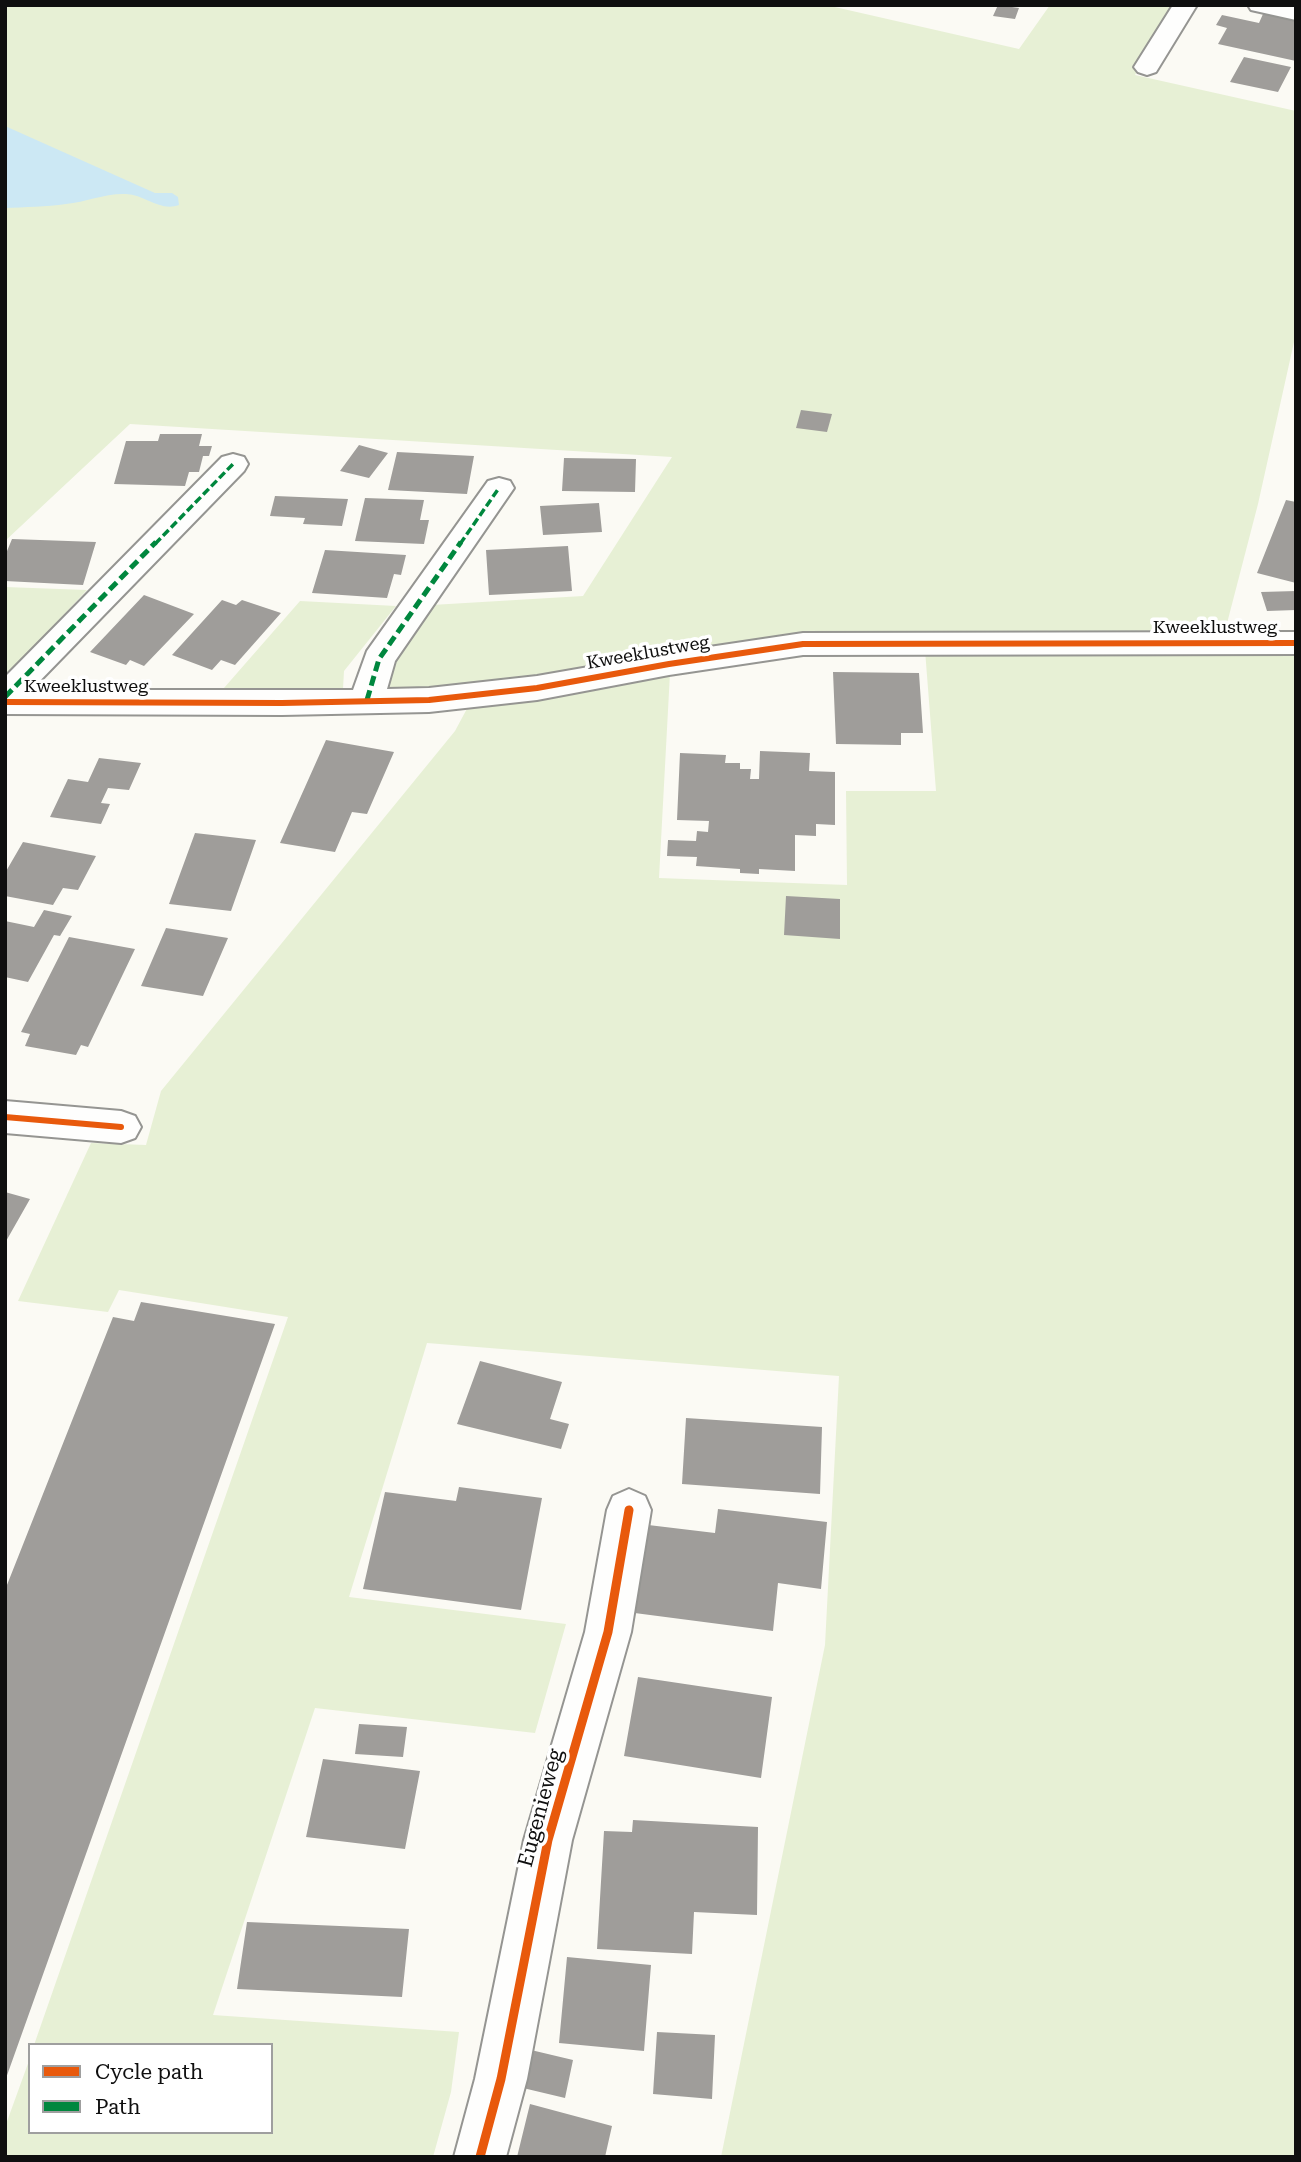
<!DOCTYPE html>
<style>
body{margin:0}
#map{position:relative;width:1301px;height:2162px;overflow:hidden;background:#fbfaf4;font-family:"Roboto Serif",serif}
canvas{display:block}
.frame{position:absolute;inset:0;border:7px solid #0f0f0f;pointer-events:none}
.legend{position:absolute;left:28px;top:2043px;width:245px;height:91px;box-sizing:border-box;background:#fff;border:2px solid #9f9f9f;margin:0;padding:9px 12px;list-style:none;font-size:21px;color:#0f0f0f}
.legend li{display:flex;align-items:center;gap:14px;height:35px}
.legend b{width:35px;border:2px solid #9f9f9f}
</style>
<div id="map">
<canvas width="1301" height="2162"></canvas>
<div class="frame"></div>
<ul class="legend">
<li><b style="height:9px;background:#e8590c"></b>Cycle path</li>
<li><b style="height:9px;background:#00873e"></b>Path</li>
</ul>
</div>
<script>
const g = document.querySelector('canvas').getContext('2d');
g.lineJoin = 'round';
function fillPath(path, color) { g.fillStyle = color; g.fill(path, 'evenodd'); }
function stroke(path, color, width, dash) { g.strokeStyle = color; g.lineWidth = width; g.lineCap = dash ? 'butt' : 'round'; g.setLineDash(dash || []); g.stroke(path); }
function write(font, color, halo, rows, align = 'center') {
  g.font = font + ' "Roboto Serif",serif'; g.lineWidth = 7; g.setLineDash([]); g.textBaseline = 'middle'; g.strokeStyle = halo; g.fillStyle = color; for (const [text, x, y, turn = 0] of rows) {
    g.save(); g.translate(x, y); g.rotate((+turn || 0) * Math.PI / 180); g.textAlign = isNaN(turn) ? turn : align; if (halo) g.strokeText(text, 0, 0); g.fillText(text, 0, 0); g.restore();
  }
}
const green = new Path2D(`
 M5,5H826L1019,49L1050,5H1176L1135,75L1296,111V333L1258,504L1225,631L815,635L474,687L374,692L415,606L583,596L672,457L130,424L5,541Z
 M5,587L87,590L5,678Z
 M300,601L396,606L344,671L343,689L329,693L217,696Z
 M1296,649V2157H721L825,1645L839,1376L427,1343L349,1597L566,1624L535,1733L315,1708L213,2015L459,2032L451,2092L433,2157H5V2127L30,2058V2132H271V2045H34L288,1317L119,1290L108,1312L18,1301L91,1143L146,1145L161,1091L455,731L470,703L670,673L659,878L847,885L846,791H936L925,650Z`);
const water = new Path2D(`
 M5,126L155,193H172L178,197L179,205C160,212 146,195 126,194C106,193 86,202 66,204C46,207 25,207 5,208Z`);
const building = new Path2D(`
 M998,5L1019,8L1015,19L993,16Z
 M1263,14L1296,21V61L1218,44L1227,28L1216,25L1222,15L1259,23Z
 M1244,57L1291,67L1278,92L1230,82Z
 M801,410L832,414L827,432L796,428Z
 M160,434H202L199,446H212L209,456H203L199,472H189L185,486L114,484L126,441H158Z
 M359,445L388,453L369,478L340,471Z
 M397,452L474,456L467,494L388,490Z
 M564,458L636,459L635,492L562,491Z
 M275,496L348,499L342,526L303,524L305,518L270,516Z
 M365,498L424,500L420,520H429L424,544L355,541Z
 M1286,500L1296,502V583L1257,573Z
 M599,503L602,532L543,535L540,506Z
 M12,539L96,542L83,585L5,581V556Z
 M568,546L572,591L489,595L486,550Z
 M325,550L406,555L401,575L394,574L387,598L312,593Z
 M1296,591V610L1267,611L1261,592Z
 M144,595L194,614L144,666L130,660L126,665L90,652Z
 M222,600L236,605L242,600L281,613L235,665L221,660L212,670L172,655Z
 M833,672L919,673L923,733H901V745L836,744Z
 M326,740L394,752L367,814L352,812L335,852L280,843Z
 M760,751L810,753L809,771L835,772V825L816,824V836L795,835V871L759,869V874L740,873V869L696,866L697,857L667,856L668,840L696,841L697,831L708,832L709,821L677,820L680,753L726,755L725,763H740V769H751L750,779H759Z
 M99,758L141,763L129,790L108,788L101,803L110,804L101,824L50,817L68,779L88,782Z
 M195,833L256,840L231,911L169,904Z
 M23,842L96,856L78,890L63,888L53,905L5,896V873Z
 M786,896L840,899V939L784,935Z
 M44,910L72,916L60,936L54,935L28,982L5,977V921L34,927Z
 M166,928L228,938L203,996L141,986Z
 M69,937L135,949L88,1047L81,1045L76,1055L25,1046L30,1034L21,1032Z
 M5,1192L30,1199L5,1243Z
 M141,1302L275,1324L5,2081V1590L113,1317L134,1321Z
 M480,1361L562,1382L550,1419L569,1424L561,1449L457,1424Z
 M686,1418L822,1427L820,1494L682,1484Z
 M459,1487L542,1498L521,1610L363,1589L385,1492L456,1501Z
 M718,1509L827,1522L821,1589L778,1583L773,1631L627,1612L640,1524L715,1533Z
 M638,1677L772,1697L761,1778L624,1756Z
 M359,1724L407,1727L403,1757L355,1754Z
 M323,1759L420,1771L405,1849L306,1837Z
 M633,1820L758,1827L757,1915L694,1912L692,1954L597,1949L604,1831L632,1832Z
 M247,1922L409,1929L402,1997L237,1989Z
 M567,1957L651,1965L644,2051L559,2043Z
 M657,2032L715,2035L712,2099L653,2094Z
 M531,2050L573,2060L565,2098L523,2088Z
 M530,2104L612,2126L605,2157H517Z`);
const minor = new Path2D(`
 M1173,5H1197L1156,72L1147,75L1138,72L1134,67Z
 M1248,5L1296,6V20L1251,10Z
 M233,454L244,457L248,464L244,471L31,690H353L367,651L488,481L499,478L510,481L514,488L395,661L387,689L429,688L537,676L669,653L803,633L1296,632V654L803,655L669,675L537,700L429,712L282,715L5,714V677L222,457Z
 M5,1101L121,1111L135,1116L141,1127L135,1138L121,1143L5,1133Z
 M629,1489L645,1496L651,1510L631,1632L572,1840L527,2079L506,2157H454L475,2079L524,1840L585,1632L607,1510L613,1496Z`);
const quietFar1 = new Path2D(`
 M155,544L233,464
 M460,544L499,488`);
const quiet = new Path2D(`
 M5,697L156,542
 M367,700L379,659L461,542`);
const cyclewayFar1 = new Path2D(`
 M5,702L282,703L429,700L537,688L669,664L803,644L1296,643
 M5,1117L121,1127`);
const cycleway = new Path2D(`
 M480,2157L501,2079L548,1840L608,1632L629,1510`);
const streetNames = [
 ["Kweeklustweg",1215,628],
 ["Kweeklustweg",648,653,-10],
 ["Kweeklustweg",86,687]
];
const nearStreetnames = [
 ["Eugenieweg",541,1808,-75]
];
fillPath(green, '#e7f0d5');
fillPath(water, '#cce8f4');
fillPath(building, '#9f9d9a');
stroke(minor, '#959592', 4);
fillPath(minor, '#fefefd');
stroke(quietFar1, '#00873e', 3.5, [8, 3.5]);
stroke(quiet, '#00873e', 5, [10, 5]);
stroke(cyclewayFar1, '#e8590c', 6);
stroke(cycleway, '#e8590c', 9);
write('18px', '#0f0f0f', '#fff', streetNames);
write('21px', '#0f0f0f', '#fff', nearStreetnames);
</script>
